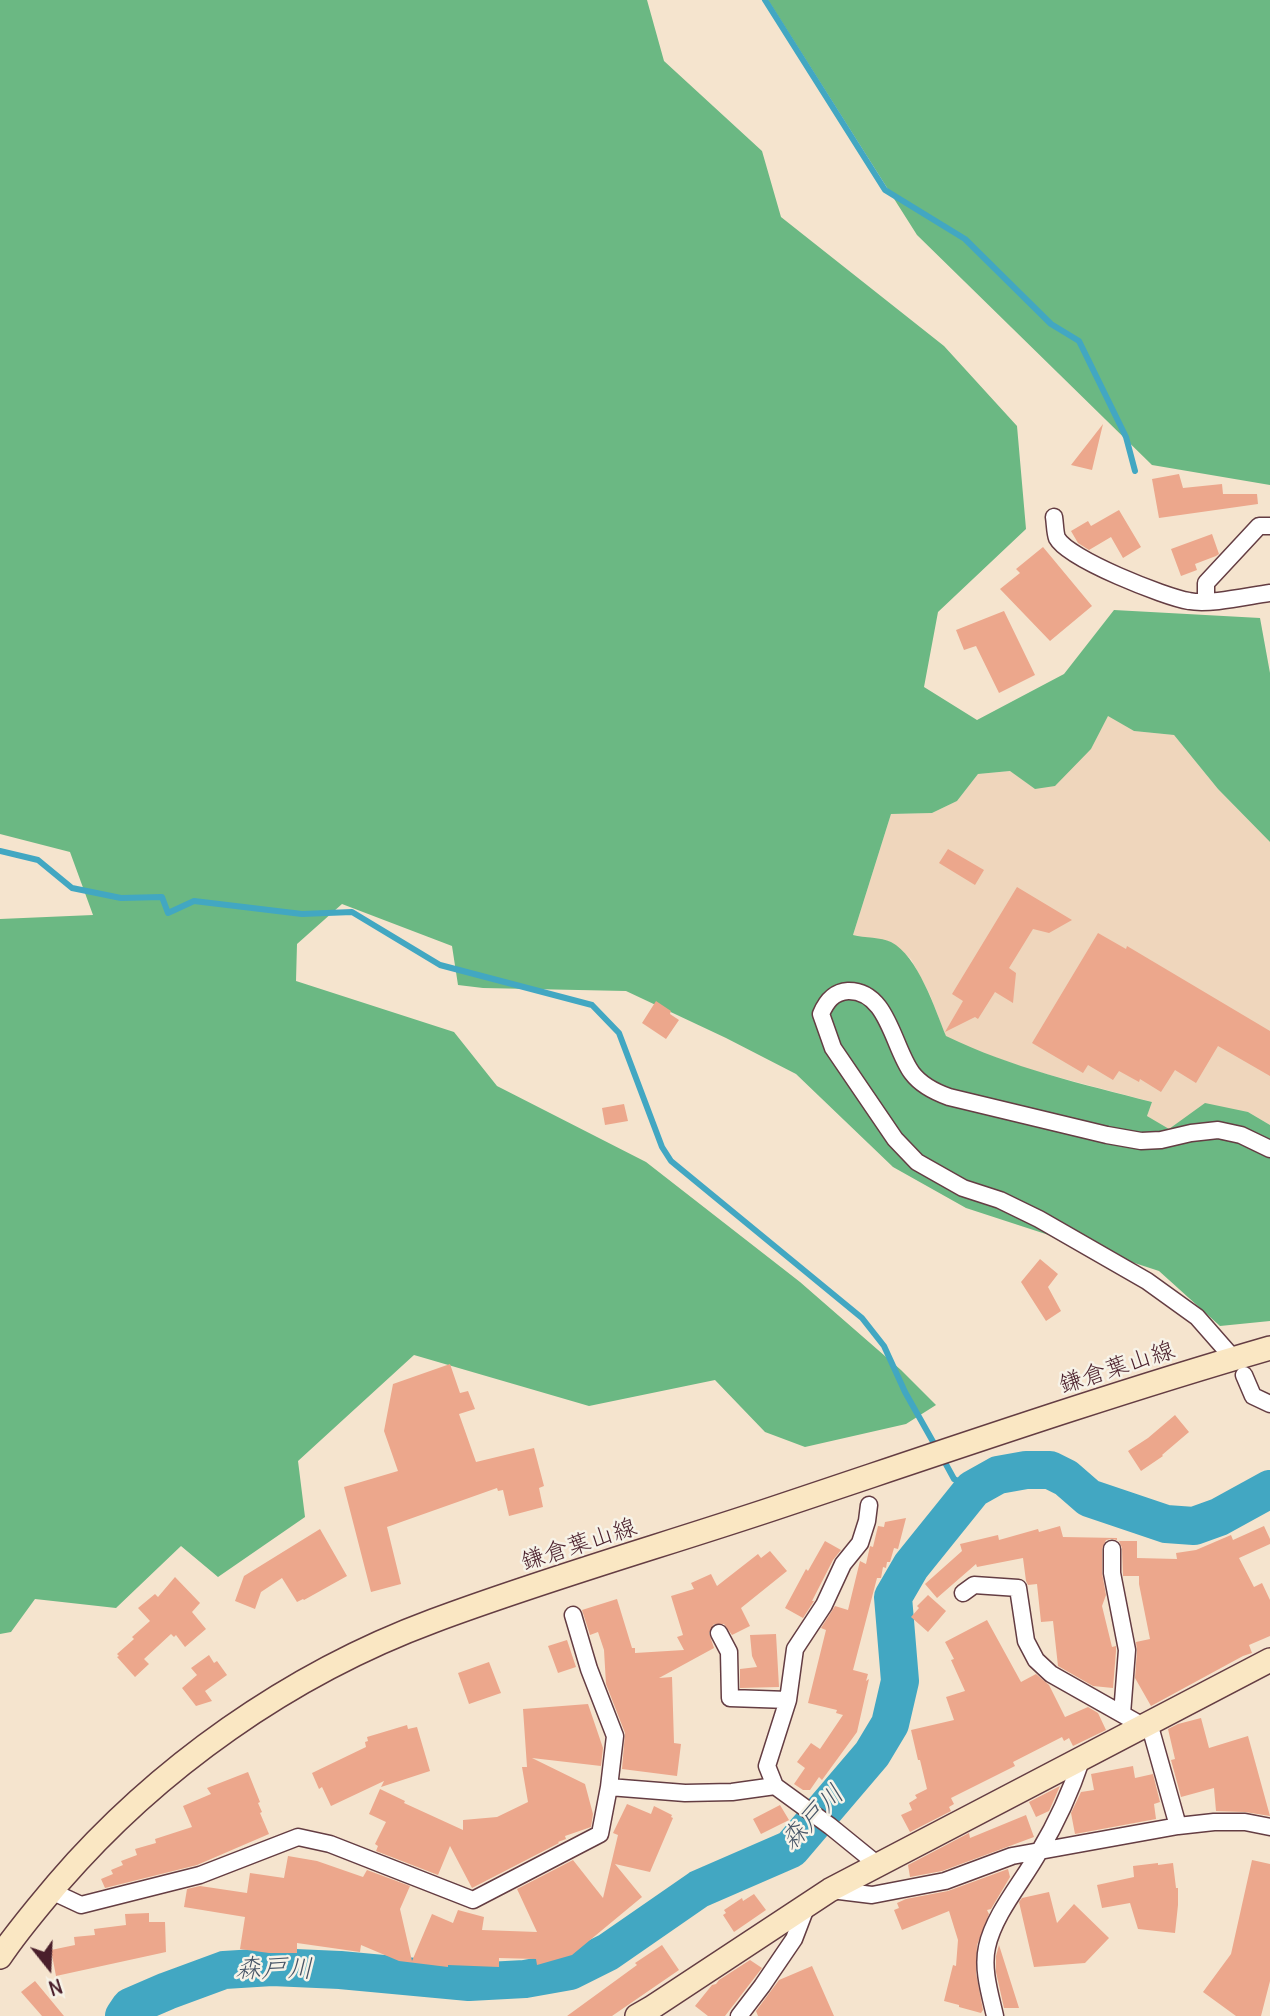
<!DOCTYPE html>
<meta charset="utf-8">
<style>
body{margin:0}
#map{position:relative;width:1270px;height:2016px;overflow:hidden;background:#f5e4ce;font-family:Delius,sans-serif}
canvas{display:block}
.north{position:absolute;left:14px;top:1932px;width:70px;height:70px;-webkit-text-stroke:5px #f7f3e8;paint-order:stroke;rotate:162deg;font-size:19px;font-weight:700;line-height:28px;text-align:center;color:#4a1f2b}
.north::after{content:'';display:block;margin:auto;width:24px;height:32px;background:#4a1f2b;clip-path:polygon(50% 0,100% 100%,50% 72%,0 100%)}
</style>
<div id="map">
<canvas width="1270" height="2016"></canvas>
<div class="north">N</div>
</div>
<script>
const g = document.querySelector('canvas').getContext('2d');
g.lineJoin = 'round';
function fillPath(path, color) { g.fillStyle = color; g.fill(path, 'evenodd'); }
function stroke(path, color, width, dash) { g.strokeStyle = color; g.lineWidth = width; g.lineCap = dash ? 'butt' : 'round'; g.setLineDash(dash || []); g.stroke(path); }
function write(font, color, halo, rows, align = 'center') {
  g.font = font + ' Delius,"Klee One",sans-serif'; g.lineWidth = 5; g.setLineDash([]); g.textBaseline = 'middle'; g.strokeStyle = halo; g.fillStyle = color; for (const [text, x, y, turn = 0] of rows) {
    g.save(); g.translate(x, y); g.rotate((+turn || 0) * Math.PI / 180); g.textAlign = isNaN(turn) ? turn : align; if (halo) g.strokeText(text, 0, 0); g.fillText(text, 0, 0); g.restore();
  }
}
const built = new Path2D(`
 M1108,715L1134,731L1174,735L1218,789L1270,842V1125L1248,1112L1169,1130L1147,1116L1152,1102L1031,1070L977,1051L946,1037L930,995L911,959L891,942L853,935L891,814L932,813L957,801L978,774L1011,771L1035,789L1091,749Z`);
const forest = new Path2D(`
 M0,0H647L664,61L762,151L781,217L944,346L1017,426L1026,529L938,612L924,687L977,720L1064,674L1114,610L1260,618L1270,673V842L1218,789L1174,735L1134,731L1108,716L1091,749L1055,786L1035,789L1010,771L978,774L957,801L932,813L891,814L853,935C865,938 881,937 891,942C918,956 935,1009 946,1036C1012,1068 1082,1084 1152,1102L1147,1116L1169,1129L1205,1103L1248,1112L1270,1125V1321L1220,1326L1159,1271L966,1208L893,1167L796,1074L726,1038L626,991L483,988L458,985L452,946L342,904L297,944L296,981L454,1032L497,1086L646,1162L800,1282L901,1370L936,1405L906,1424L805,1447L765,1432L715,1380L589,1406L414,1355L298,1461L305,1517L218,1577L181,1546L116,1608L35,1599L11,1632L0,1634V919L93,915L70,852L0,834Z
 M768,0H1270V485L1152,465L917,235Z`);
const stream = new Path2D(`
 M765,0L885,190L965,239L1051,324L1079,341L1126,437L1135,471
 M0,851L38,860L72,888L121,898L162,897L168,913L194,901L302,914L352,912L440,965L592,1005L619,1033L662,1147L671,1161L862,1318L884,1346L905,1392L936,1447
 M942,1457L954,1479L973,1489`);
const river = new Path2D(`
 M124,2016L130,2007L167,1991L224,1970L272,1967L340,1970L469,1982L525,1979L570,1971L608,1952L699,1889L791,1849L872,1754L890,1724L900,1681L893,1597L911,1566L973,1489L998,1475L1026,1470H1050L1066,1478L1089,1498L1166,1524L1194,1526L1219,1517L1270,1489`);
const building = new Path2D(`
 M1103,424L1092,470L1071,465Z
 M1179,474L1183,488L1222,484L1223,494H1257L1258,504L1159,518L1152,479Z
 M1119,510L1141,547L1123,558L1111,537L1089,550L1078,543L1071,531L1088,521L1091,526Z
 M1212,534L1219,554L1216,556L1195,564L1197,570L1181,576L1171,549Z
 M1043,547L1092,606L1050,641L1000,589L1020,573L1016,569Z
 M1004,611L1035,675L999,693L976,646L964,650L956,630Z
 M948,849L984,870L975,885L939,863Z
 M1017,887L1072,920L1049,933L1033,929L1009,968L1016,973L1013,1003L995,992L978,1019L975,1017L945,1032L963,1001L952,994Z
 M1098,933L1126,949L1127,946L1270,1031V1076L1218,1046L1196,1083L1175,1070L1161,1092L1140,1079L1139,1082L1119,1071L1113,1080L1088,1065L1083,1073L1032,1043Z
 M656,1001L671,1011L670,1014L679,1020L666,1039L642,1023Z
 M624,1104L628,1121L605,1125L602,1108Z
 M1040,1259L1058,1274L1048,1287L1061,1311L1046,1321L1021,1282Z
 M450,1364L460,1393L468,1391L475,1409L459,1414L476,1462L534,1448L544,1486L539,1488L543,1507L509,1516L503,1490L498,1491L497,1488L387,1527L401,1584L371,1592L344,1487L398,1471L384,1431L393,1384Z
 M1175,1415L1189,1432L1162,1455L1163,1456L1141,1471L1128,1451L1148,1438Z
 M906,1518L898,1549L894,1548L890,1562H887L886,1568L883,1567L881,1578H877L853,1670L868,1674L866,1681L869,1679L857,1732L822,1780L819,1777L810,1790H803L794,1784L805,1768L797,1762L811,1743L820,1749L843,1715L836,1713L837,1710L808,1703L826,1630L821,1628L835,1606L848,1610L860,1561L866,1564L870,1546L873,1547L878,1526L884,1527L885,1522Z
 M1060,1526L1063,1537L1117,1538V1540L1111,1539L1106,1540L1102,1549V1573L1106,1595L1102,1606L1112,1647L1116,1646V1651L1113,1688L1093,1686L1058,1666L1053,1621L1041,1622L1037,1584L1028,1585L1026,1581L1023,1558L977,1567L976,1564L937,1598L925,1584L962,1551L960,1544L998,1535L999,1540L1038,1529L1039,1532Z
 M1264,1526L1270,1539V1544L1239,1558L1254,1587L1262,1583L1270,1600V1636L1249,1645L1252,1653L1243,1656L1151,1706L1135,1678L1137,1651L1136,1642L1150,1639L1139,1584V1576H1123L1122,1548L1119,1541H1137V1558L1177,1559L1176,1553L1196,1550L1231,1535L1233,1540Z
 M320,1529L347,1576L304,1600L303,1599L297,1602L282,1578L261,1592L255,1609L235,1601L244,1576Z
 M825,1541L841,1550L833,1560L812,1601H814L803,1618L785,1608L806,1569L808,1571Z
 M770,1551L787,1571L741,1608L750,1626L732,1635L724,1624H714L709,1633L714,1648L659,1678L672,1677L674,1743L681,1744L677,1776L622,1769L625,1733L606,1684L604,1650L598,1632L590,1635L582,1610L617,1599L632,1648H635V1653L684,1650L677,1637L683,1635L671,1596L694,1589L691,1583L711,1574L717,1586L758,1554L761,1558Z
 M175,1577L200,1603L192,1612L206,1629L185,1647L176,1635L174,1637L171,1634L144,1659L149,1664L135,1677L117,1657L119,1656L117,1654L134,1639L132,1637L150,1621L138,1608L155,1594L158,1597Z
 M928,1595L946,1611L928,1632L911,1617L919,1608L917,1606Z
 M987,1620L1021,1682L1036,1674L1049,1685L1065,1717L1088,1707L1098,1713L1106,1730L1073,1746L1069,1738L1064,1741L1062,1737L1013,1762L1015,1766L951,1798L954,1804L949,1807L951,1811L910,1832L901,1815L912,1810L909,1803L917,1798L915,1795L927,1789L920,1760H918L911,1730L954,1720L946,1697L965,1691L951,1660L954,1659L945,1642Z
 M776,1634L779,1687L740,1688V1669L757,1667L752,1656L750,1635Z
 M567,1640L576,1667L558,1673L548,1646Z
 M209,1655L214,1663L217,1661L227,1675L205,1691L212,1701L196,1706L182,1688L197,1675L191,1668Z
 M489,1662L501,1693L469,1704L458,1673Z
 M588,1704L603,1748L601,1766L532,1758L585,1784L593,1814L591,1827L565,1836L566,1839L558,1842L559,1843L472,1888L450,1846L438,1875L376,1851L378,1846L375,1844L386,1822L369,1814L380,1789L405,1801L404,1803L463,1830V1820L497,1817L528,1802L522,1767H527L523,1709Z
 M1201,1718L1209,1748L1248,1736L1270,1816L1245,1812L1216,1811L1214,1788L1181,1797L1171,1760L1175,1759L1168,1729L1178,1724Z
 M407,1725L408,1729L417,1727L430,1771L381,1787L384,1781L331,1806L322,1787L319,1789L312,1773L366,1747L365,1742L368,1741L367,1737Z
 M1133,1766L1135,1778L1153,1774L1160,1802L1154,1804L1156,1819L1075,1834L1071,1813L1081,1792L1094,1790L1091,1774Z
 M248,1772L260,1802L258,1803L262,1812L260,1813L269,1834L197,1865L105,1888L101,1879L113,1874L111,1870L123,1865L121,1861L137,1855L135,1849L156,1843L155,1839L192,1827L183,1806L211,1794L207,1788Z
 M1060,1786L1049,1811L1036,1817L1029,1802Z
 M627,1804L651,1814L654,1806L672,1815L671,1817L673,1818L650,1872L615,1864L642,1897L572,1955L537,1965L536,1959L499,1958V1967L448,1965V1967L399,1961L361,1945L360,1952L297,1943V1953H269L240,1949L245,1917L184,1907L187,1889L200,1886L247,1893L250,1873L284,1878L288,1856L317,1861L363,1877L367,1870L410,1886L400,1909L412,1961L432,1914L453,1923L458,1910L484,1917L482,1930L537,1932L517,1889L573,1860L603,1898L618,1835L613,1833Z
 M780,1805L789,1820L761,1834L753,1819Z
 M1026,1815L1034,1837L942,1871L910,1877L908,1865L969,1833L970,1838Z
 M1252,1860L1270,1864V1981L1261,2016H1236L1203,1992L1231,1954Z
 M1158,1863V1865L1173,1863L1176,1888H1178V1905L1175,1933L1138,1929L1130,1903L1102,1908L1097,1885L1134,1877L1133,1866Z
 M1008,1869L1010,1877L991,1909L987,1910L989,1914L977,1945L976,1973L983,2010L981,2013L959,2007V2005L944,2001L953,1965L956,1966L958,1940L949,1911L902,1930L894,1910L899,1908L897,1903L906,1899L948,1891Z
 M1049,1892L1057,1923L1074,1904L1109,1938L1085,1963L1034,1967L1019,1902L1022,1898Z
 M754,1894L766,1910L734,1932L723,1915L726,1913L724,1910L742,1898L743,1901Z
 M149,1913V1922H165L166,1952L56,1976L51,1950L75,1945L74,1937L95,1935L94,1929L126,1925L125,1914Z
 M662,1945L679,1970L612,2016H567L637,1965L635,1963Z
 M999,1945L1019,2008H1004L996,1972V1956Z
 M750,1960L762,1968L725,2016H708L695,2006L712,1985L716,1984L719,1980Z
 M812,1966L834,2016H758L756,2011L779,1980Z
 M35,1981L64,2016H42L21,1992Z`);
const street = new Path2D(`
 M1054,517C1055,523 1055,533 1057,538C1068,559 1165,597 1189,601C1210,605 1248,596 1270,593
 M1206,601V583L1259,526H1270
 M1233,1358L1197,1317L1147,1281L1039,1219L1000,1200L963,1188L917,1162L895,1139L833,1048L821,1014C826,1002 833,992 848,991C888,990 893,1048 912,1073C921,1085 935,1092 949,1097L1107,1135L1141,1141L1161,1140L1191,1133L1218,1130L1241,1135L1270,1149
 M1244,1375L1253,1396L1270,1404
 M869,1505L867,1521L860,1543L843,1564L824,1605L795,1649L788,1700L767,1766L775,1786L830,1826L878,1865
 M1112,1549V1573L1127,1650L1122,1714
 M963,1593L974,1585L1018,1588L1026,1641L1036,1660L1051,1674L1143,1726
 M719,1633L729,1652L730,1698L788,1700
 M1149,1723L1178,1826
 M609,1787L685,1793L732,1792L775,1786
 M831,1890L872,1895L945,1881L1012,1856L1178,1826L1214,1822H1245L1270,1827
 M51,1891L81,1905L200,1875L298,1837L330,1844L473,1900L600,1834L609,1787L615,1736L589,1669L573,1615
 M739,2016L762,1986L794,1939L807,1905
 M995,2016C990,1994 982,1969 987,1947C994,1914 1023,1881 1039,1852C1057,1822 1071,1791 1082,1758`);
const secondary = new Path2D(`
 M0,1957C17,1931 38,1907 58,1883C157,1768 290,1674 433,1621C545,1579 661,1546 775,1508C940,1453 1104,1396 1270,1348
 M637,2016L651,2008L830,1890L1270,1660`);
const streetNames = [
 ["鎌倉葉山線",1117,1368,-18],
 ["鎌倉葉山線",579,1545,-18]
];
const waterNames = [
 ["森戸川",813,1818,-46],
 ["森戸川",274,1970]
];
fillPath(built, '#efd6bc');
fillPath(forest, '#6bb883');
stroke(stream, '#42a7c2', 6);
stroke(river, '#42a7c2', 38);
fillPath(building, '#eca78c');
stroke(street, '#643d43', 19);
stroke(secondary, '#643d43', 26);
stroke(street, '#fff', 16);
stroke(secondary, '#fae7c3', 23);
write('24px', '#4a1f2b', '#f7f3e8', streetNames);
write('italic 26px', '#475567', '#f7f3e8', waterNames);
</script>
